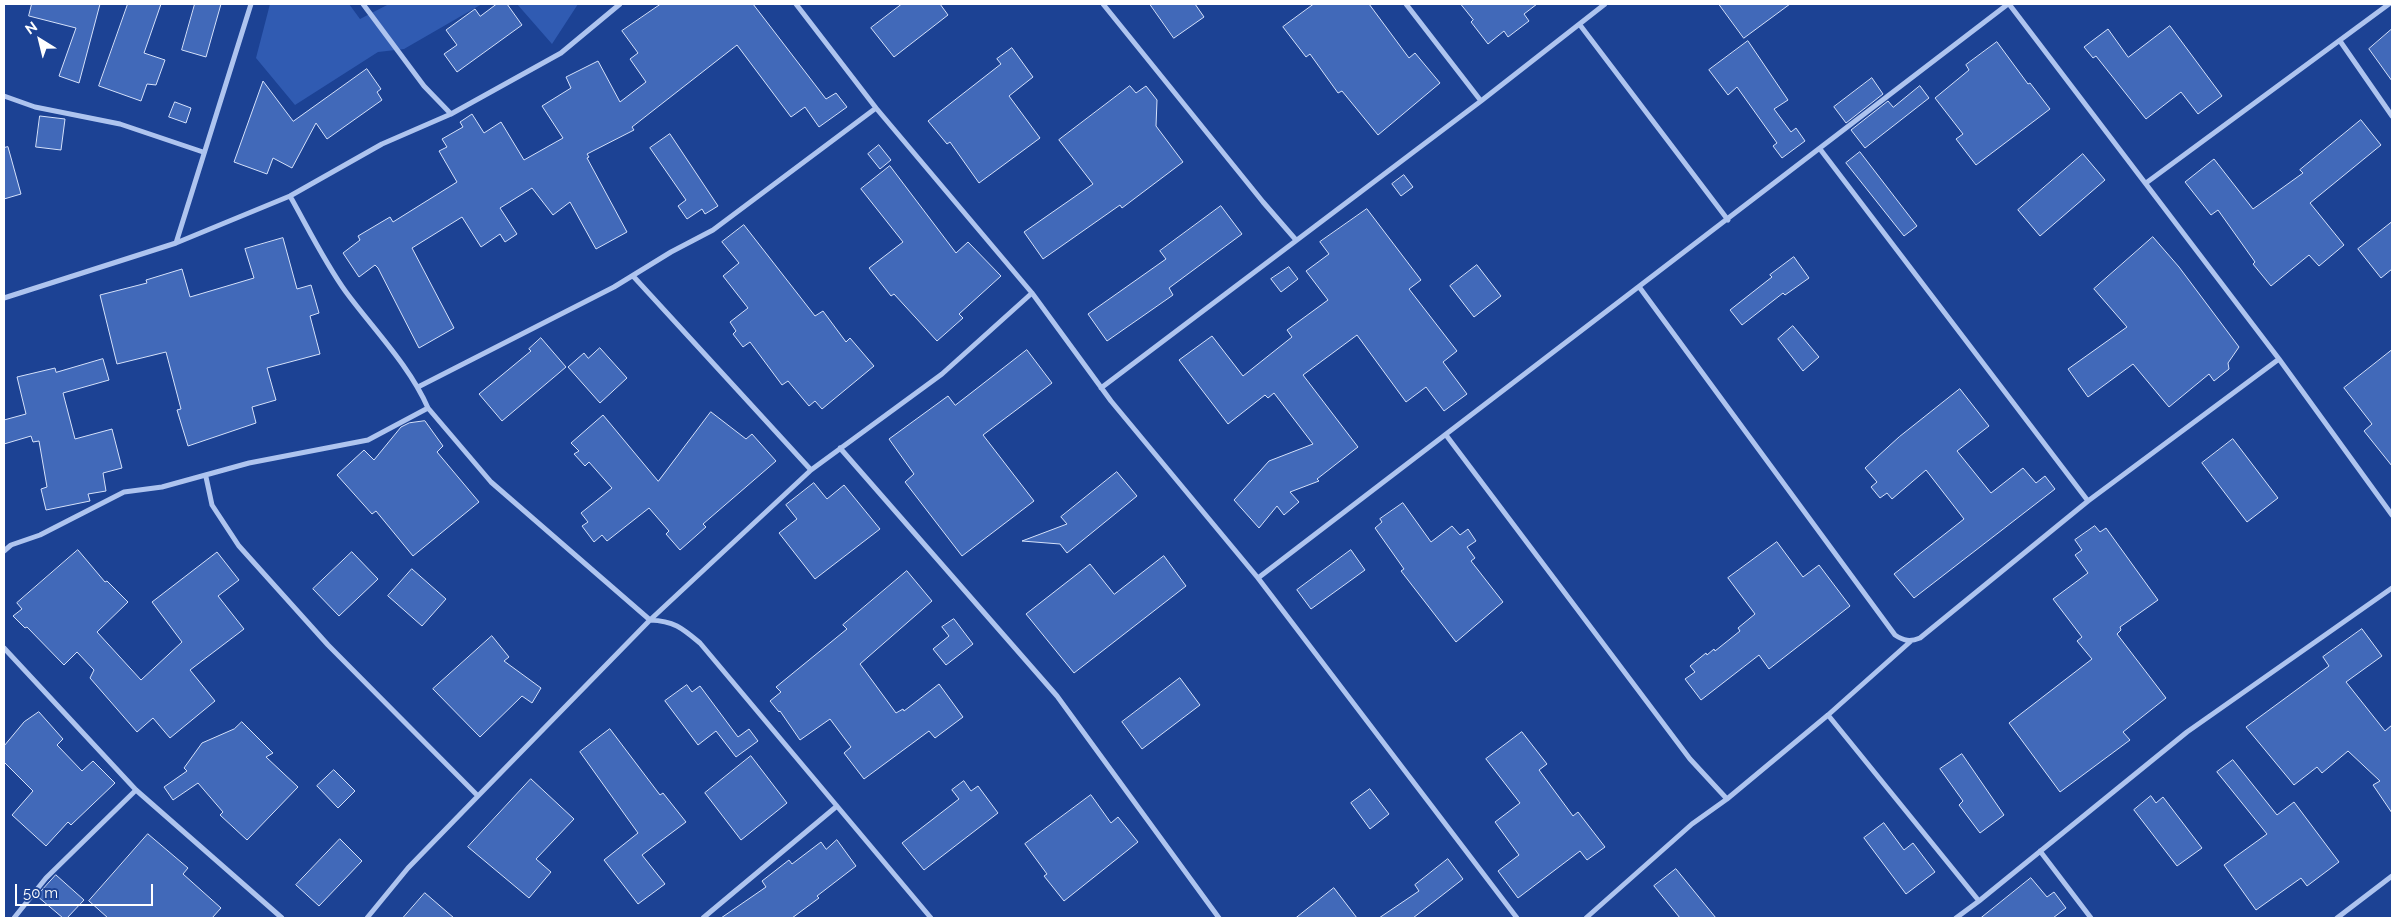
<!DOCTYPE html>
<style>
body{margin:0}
#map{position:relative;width:2396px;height:922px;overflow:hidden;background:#1c4294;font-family:Raleway,sans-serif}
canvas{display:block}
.frame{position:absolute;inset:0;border:5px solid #fff;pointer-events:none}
.north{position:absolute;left:15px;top:15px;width:50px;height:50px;-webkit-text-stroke:4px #1c4294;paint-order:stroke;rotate:324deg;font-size:14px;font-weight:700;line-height:20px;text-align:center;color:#fff}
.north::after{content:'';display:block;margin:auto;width:18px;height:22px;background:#fff;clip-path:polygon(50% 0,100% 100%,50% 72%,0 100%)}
.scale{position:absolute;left:15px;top:884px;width:138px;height:22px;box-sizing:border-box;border:2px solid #fff;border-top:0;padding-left:6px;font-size:15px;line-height:18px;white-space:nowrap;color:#fff;-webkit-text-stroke:4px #1c4294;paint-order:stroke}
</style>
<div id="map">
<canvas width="2396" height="922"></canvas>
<div class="frame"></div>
<div class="north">N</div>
<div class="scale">50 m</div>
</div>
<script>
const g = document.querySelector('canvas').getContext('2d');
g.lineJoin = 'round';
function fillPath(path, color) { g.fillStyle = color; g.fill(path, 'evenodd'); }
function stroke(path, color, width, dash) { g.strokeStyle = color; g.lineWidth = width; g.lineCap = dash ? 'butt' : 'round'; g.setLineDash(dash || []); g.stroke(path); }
const green = new Path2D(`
 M270,4H349L360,19L389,4H482L404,49L378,52L295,105L256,58Z
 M517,4H578L552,44Z`);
const building = new Path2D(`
 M32,4H100L79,83L59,76L76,28L29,16Z
 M128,4H161L144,53L165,60L156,85L147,84L141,101L99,86Z
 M195,4H221L206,57L182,50Z
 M497,4H507L522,25L457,72L444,54L457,45L446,30L475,9L480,16Z
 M661,4H753L826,99L836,93L847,107L819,127L805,107L791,117L737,45L632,127L634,130L587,154L589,157L587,158L627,232L596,249L570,202L553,215L532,188L500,208L517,234L505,242L500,234L481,247L462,217L412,248L454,328L419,348L378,268L375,265L359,277L343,253L360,240L358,236L390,217L393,222L457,182L439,151L447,147L442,139L463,127L460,122L472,114L484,133L501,122L524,160L563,138L542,106L571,88L566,77L598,61L620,102L646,82L630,59L638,53L622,31Z
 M902,4H940L948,15L894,57L871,28Z
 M1150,4H1195L1204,17L1174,38Z
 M1314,4H1369L1409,58L1415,53L1440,83L1378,135L1342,91L1338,93L1310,54L1306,57L1283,27Z
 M1461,4H1537L1524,14L1529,21L1508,37L1504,31L1488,44L1471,22L1473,20Z
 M1719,4H1790L1744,38Z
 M2170,26L2222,96L2198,114L2181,92L2146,119L2096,56L2093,58L2084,47L2108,29L2128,57Z
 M2392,29V81L2369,49Z
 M1748,41L1788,100L1774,109L1791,132L1796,128L1805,141L1782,158L1773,146L1777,143L1737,87L1728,95L1709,70Z
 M1997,42L2028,84L2030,83L2050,109L1976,165L1956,139L1963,134L1935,98L1969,70L1966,65Z
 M1012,48L1033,77L1009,96L1040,138L979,183L950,142L947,144L928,121L1001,64L997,59Z
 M367,69L381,89L377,92L382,100L327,139L316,123L292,168L273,158L267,174L234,162L263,81L293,121Z
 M1872,78L1883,94L1846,123L1834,107Z
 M1130,86L1136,93L1146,86L1157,100L1156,126L1183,162L1122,208L1120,205L1043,259L1024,232L1093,184L1059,140Z
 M1920,86L1929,98L1865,148L1851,130L1888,101L1893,107Z
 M175,102L191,108L186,123L169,117Z
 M40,116L65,119L61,150L36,147Z
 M2361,120L2381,145L2310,203L2344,245L2319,266L2309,255L2271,286L2253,264L2255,262L2218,210L2211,215L2185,182L2214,159L2253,209L2303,173L2300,170Z
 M670,134L718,206L705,214L702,209L687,219L678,206L686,200L650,148Z
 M879,145L891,160L880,169L868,154Z
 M8,147L21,194L4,199V148Z
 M1860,152L1917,226L1904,236L1846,163Z
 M2083,154L2105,180L2040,236L2018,210Z
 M890,166L956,253L968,242L1001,276L959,314L963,318L937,341L894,294L891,296L869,268L903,242L861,189Z
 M1404,175L1413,187L1401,196L1392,184Z
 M1221,206L1242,234L1169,288L1173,295L1107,341L1088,314L1166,259L1160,251Z
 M1367,209L1421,280L1409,289L1457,351L1443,362L1467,394L1444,411L1426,387L1406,402L1357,335L1303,375L1358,447L1317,479L1319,481L1290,492L1299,502L1284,515L1277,506L1259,528L1234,500L1269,461L1313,444L1274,393L1268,398L1265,395L1228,424L1179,360L1212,336L1243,376L1292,337L1287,330L1328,300L1306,271L1329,254L1320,242Z
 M2392,222V269L2381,278L2358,249Z
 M744,225L815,316L823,311L846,342L850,338L874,366L822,409L815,401L809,406L788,381L782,385L750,342L743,347L733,334L736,331L730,322L748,308L723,276L739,263L722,242Z
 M2153,237L2179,267L2239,347L2228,363L2229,369L2214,381L2209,374L2169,407L2133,364L2088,397L2068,369L2127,327L2094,289Z
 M283,238L297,289L311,285L319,313L310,316L320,354L267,368L276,400L252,407L256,423L188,446L177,410L181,409L166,352L117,364L100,295L147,283L146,280L182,269L190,297L254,278L245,249Z
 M1794,257L1809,278L1785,295L1783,293L1742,325L1730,310L1772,277L1770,275Z
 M1477,265L1501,296L1474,317L1450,286Z
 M1289,267L1298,279L1281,292L1271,279Z
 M1793,326L1819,357L1803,371L1778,339Z
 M541,338L566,367L502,421L479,394L531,351L529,349Z
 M600,348L627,378L600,403L568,367L584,353L588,358Z
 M1027,350L1052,383L983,435L1034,501L962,556L905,482L914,474L889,439L948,396L955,405Z
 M2392,350V466L2364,431L2372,424L2344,388Z
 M103,359L109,380L63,393L75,439L112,429L122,468L103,473L106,491L88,494L90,501L46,510L41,489L47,487L39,441L33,442L31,436L4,444V420L26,414L17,377L55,368L56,372Z
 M1960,389L1989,426L1957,451L1991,493L2023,468L2036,483L2045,476L2055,489L1914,598L1894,574L1964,519L1926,470L1892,499L1887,493L1880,498L1871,487L1877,482L1865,468L1899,437Z
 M711,412L746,439L752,434L776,461L703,524L706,527L680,550L666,534L669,531L649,508L607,541L602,535L594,542L582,526L588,522L581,513L612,488L589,462L585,466L574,454L579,451L571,443L603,415L658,481Z
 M425,421L443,446L437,452L479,502L413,556L376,511L372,514L337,475L364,450L374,460L401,427L409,423Z
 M2233,439L2278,498L2247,522L2202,463Z
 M1117,472L1137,496L1067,553L1060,544L1022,541L1067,524L1061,517Z
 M814,483L827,499L844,485L880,529L815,579L779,533L797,519L786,505Z
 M1403,503L1431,542L1452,526L1460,535L1468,529L1476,541L1467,547L1475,558L1471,561L1503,602L1456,642L1401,571L1404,569L1375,528L1382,522L1380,519Z
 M2095,526L2100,532L2106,528L2158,600L2120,627L2121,630L2117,634L2166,698L2123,732L2130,740L2060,792L2009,723L2092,659L2077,641L2082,637L2053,599L2088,573L2075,555L2082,550L2075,540Z
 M1777,542L1803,577L1819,565L1850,606L1769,669L1759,655L1701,700L1685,679L1695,672L1690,666L1706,653L1707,655L1714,649L1715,651L1740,631L1738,628L1755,614L1728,578Z
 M78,550L105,582L107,581L128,602L97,632L141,680L182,642L152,602L217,552L239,580L218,596L244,629L190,670L215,701L170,738L153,718L137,732L90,678L94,670L77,652L64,665L27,627L25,628L13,616L22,609L17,603Z
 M1351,550L1365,570L1311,609L1297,590Z
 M352,552L378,579L339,616L313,589Z
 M1164,556L1186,586L1074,673L1026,614L1090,564L1114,594Z
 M412,569L446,599L422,626L388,596Z
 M907,571L932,601L860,664L896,713L903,709L904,711L939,684L963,717L935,738L929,731L864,779L844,753L851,747L830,719L800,740L780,711L779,712L770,701L781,692L776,687L847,629L843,625Z
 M954,619L973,644L946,665L933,649L949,636L942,627Z
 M2362,629L2382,656L2346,682L2385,731L2392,725V813L2373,785L2380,781L2348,751L2322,773L2317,767L2294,785L2246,727L2329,666L2323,657Z
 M492,636L509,657L504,661L541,688L532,703L522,696L480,737L433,689Z
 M1180,678L1200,705L1142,749L1122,722Z
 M687,685L692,692L700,686L738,737L749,729L758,741L736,757L716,731L698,745L665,701Z
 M39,712L63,739L57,745L82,771L93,761L115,783L71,825L68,822L46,846L12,815L33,791L4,762V746L24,722Z
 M242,722L273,753L266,757L298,787L247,840L220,815L223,812L198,783L173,800L164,787L187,771L184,768L202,743L234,729Z
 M610,729L660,795L663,793L686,822L642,855L665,884L638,904L604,860L638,833L580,752Z
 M1522,732L1547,764L1539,770L1573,816L1578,812L1605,847L1587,860L1580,851L1518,898L1498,871L1519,855L1495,822L1520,803L1486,759Z
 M1962,754L2004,815L1980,833L1959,805L1963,801L1940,769Z
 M751,756L787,803L741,840L705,793Z
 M2233,760L2277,815L2294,802L2339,862L2307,886L2301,878L2256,910L2224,865L2267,834L2217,772Z
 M334,770L355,791L338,808L317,786Z
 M531,779L574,819L536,859L551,872L529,898L468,847Z
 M964,781L971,791L978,786L998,813L924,870L902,843L959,799L952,790Z
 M1370,789L1389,814L1370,829L1351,803Z
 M1091,795L1111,823L1118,817L1138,842L1064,901L1044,876L1047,874L1025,844Z
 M2151,796L2156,803L2163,797L2202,848L2177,866L2134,810Z
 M1884,823L1904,850L1913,843L1935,872L1906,894L1864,838Z
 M148,834L188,868L183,874L221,908L212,918H108L89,901Z
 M340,839L362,861L319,906L296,885Z
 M837,840L856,866L817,896L819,898L792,918H721L766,887L762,881L789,860L792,864L821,842L826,849Z
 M1448,859L1463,879L1413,918H1379L1419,891L1415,885Z
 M1676,869L1716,918H1680L1654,886Z
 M56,875L84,900L67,918H63L37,896Z
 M2031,878L2047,897L2054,892L2066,908L2053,918H1981Z
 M1334,888L1357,918H1296Z
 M425,893L454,918H403Z`);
const minor = new Path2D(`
 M363,4L424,86L451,114
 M796,4L876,108L1032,293L1111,401L1258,578L1517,918
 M1103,4L1263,202L1296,240
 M2009,4L2279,359L2088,501
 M1580,25L1728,220
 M2340,41L2392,116
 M4,96L35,107L120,124L203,152
 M1481,101L1605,4
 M2146,183L2389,4
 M176,243L251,4
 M633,276L811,470
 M1640,288L1895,635C1904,641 1910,642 1920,638L2088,501L1820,149
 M4,298L176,243L290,196L382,144L451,114L561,53L620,4
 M2279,359L2392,515
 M418,387L614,287L671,252L713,230L876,108
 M1101,388L1481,101L1406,4
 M428,408L491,482L650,620C674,621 682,628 700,643L931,918
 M1446,435L1690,759L1727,799L1692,824L1586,918
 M840,448L1057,696L1219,918
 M206,477L212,505L239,546L328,645L478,796L408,868L367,918
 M4,551L11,545L40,535L124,492L162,487L249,463L368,440L428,408C409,365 374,330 346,292C325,263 308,228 290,196
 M1258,578L2008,4
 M4,648L136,790L282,918
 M1828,715L1979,901L1956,918
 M478,796L650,620L811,470L942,374L1032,293
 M1727,799L1828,715L1911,641
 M2040,851L2091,918
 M1979,901L2187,732L2392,588
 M14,918L46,878L136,790
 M703,918L837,806
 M2337,918L2392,876`);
fillPath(green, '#305bb2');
fillPath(building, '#4169b9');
stroke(building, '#d5e1fa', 1);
stroke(minor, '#aec4ef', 5);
</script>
